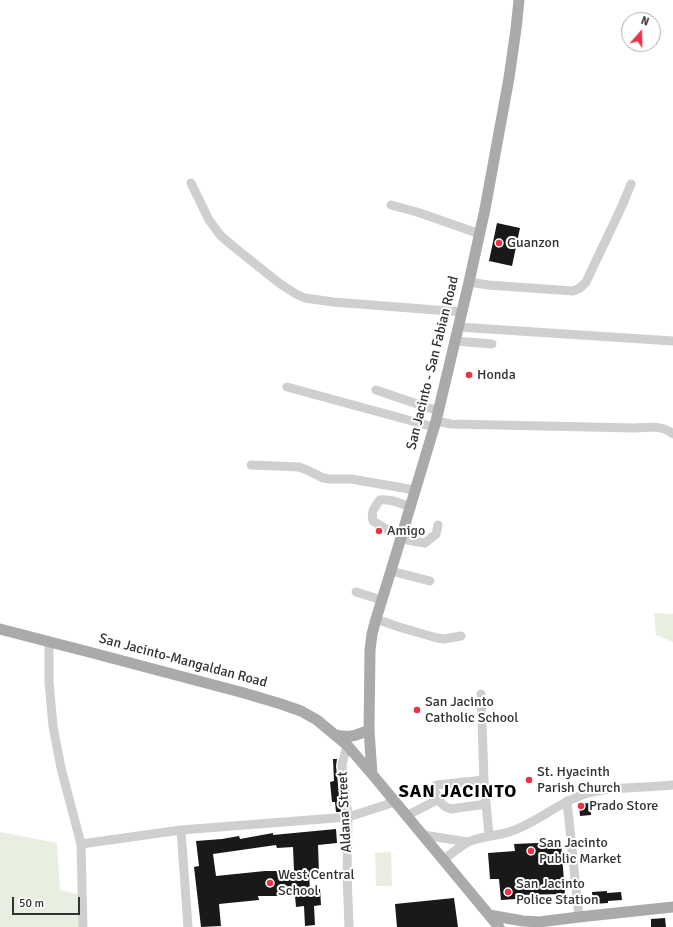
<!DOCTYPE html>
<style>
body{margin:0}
#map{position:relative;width:673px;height:927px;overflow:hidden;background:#fff;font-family:Signika,sans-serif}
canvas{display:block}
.north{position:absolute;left:621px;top:12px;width:40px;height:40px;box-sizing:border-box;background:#fff;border:1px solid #adadad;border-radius:50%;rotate:20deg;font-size:11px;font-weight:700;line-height:16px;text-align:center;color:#323232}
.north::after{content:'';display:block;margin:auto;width:14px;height:18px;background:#eb3246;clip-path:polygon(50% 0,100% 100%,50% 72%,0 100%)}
.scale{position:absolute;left:12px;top:897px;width:68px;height:18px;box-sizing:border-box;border:2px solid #323232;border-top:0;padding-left:5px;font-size:12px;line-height:14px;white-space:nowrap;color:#323232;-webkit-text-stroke:3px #fff;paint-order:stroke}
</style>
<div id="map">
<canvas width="673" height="927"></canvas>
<div class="north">N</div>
<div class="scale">50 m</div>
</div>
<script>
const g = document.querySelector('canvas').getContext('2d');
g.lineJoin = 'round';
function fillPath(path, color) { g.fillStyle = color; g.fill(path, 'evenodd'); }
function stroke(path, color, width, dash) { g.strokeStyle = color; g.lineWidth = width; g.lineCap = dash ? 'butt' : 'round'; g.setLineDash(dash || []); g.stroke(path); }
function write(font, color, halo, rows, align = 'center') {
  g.font = font + ' Signika,sans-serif'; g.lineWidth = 4; g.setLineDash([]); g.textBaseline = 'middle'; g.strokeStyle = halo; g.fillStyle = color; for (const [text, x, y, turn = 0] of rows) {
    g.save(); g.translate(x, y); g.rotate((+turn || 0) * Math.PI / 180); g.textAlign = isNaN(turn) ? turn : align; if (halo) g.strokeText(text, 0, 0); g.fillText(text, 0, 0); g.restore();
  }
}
const green = new Path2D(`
 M654,613L673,614V642L656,635Z
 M0,832L57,843L60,890L81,895L82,927H0Z
 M391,852L392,886H376L375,853Z`);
const building = new Path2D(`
 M497,223L520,228L512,266L489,261Z
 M333,759H337L336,766L341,812H336L335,802H332L330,782L334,781Z
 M590,803L591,815L580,816L579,804Z
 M336,829L337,843L318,845L319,873L309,874L310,890L320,889L321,905L314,906L315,925L305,926L304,906L296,907L295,896H258L259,900L219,904L221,926L201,927L194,867L199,866L196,841L222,839L239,836L240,839L273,833V835ZM276,845L277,848L293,847L294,871H265L216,876L213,854Z
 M561,842L565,894L516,895V899L501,900L499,879H490L488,853L515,851L514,844Z
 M607,891V893L621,892L622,900L608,901V903L593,904L592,892Z
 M454,898L458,927H397L395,904Z
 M665,918L666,927H651V919Z`);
const minor = new Path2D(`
 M191,183L209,220L221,236L234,247L279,283L296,294L305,298L333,302L462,312
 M391,205L417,212L480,234
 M469,282L488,285L573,291L580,288L586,282L622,206L631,184
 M458,327L673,341
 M455,341L492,344
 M287,387L434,427
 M376,390L438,411
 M436,421L451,424L635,428C648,427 663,425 673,434
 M251,465L299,467L307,470L323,478L329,479H351L415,490
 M402,533L388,530L373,521C371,510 374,508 380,500C391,499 400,503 410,507
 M401,539L425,543L436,534L438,525
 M391,571L430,581
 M356,592L382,600
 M376,619L399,627L437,638L444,639L461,636
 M49,642V682L53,726L61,768L81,844L181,830L348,817L395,802
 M481,694L484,780L489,836
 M347,745L342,765L348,817L347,874L349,927
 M484,780L437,785L434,787V790C439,799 441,807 451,809L486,804
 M567,801L579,917
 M406,816L439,799
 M181,830L188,927
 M423,835L468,842
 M81,844L83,927
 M443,860C451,854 459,847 468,842C481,836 498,836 512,831C538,822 559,802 585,794C612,786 645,788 673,785`);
const major = new Path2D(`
 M0,629L89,652L244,693L281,704L301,711L317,720L347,745L372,774L499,927
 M335,735C351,738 354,736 369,730
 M372,774L369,730L370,650L372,634L376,619L397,551L436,421L469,282L485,209L509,78L516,29L519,0
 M489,915L523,921L539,922L579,917L673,907`);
const markers = [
 [499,243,4,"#eb3246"],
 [469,375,4,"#eb3246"],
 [379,531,4,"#eb3246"],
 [417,710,4,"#eb3246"],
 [529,780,4,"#eb3246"],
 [581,806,4,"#eb3246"],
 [531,851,4,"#eb3246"],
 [270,883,4,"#eb3246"],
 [508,892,4,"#eb3246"]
];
const poiNames = [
 ["Guanzon",507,243],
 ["Honda",477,375],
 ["Amigo",387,531],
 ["San Jacinto",425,702],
 ["Catholic School",425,718],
 ["St. Hyacinth",537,772],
 ["Parish Church",537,788],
 ["Prado Store",589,806],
 ["San Jacinto",539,843],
 ["Public Market",539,859],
 ["West Central",278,875],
 ["School",278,891],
 ["San Jacinto",516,884],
 ["Police Station",516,900]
];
const streetNames = [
 ["San Jacinto - San Fabian Road",433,363,-76],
 ["San Jacinto-Mangaldan Road",183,661,15],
 ["Aldana Street",345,812,-93]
];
const districtNames = [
 ["SAN JACINTO",458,792]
];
fillPath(green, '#e8efe0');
fillPath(building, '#191919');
stroke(minor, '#cfcfcf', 9);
stroke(major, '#aaa', 11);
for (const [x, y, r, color] of markers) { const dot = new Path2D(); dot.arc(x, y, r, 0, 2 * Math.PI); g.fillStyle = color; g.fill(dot); stroke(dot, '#fff', 1.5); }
write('14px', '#323232', '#fff', poiNames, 'left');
write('14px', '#323232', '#fff', streetNames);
g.letterSpacing = '1px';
write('bold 18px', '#000', '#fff', districtNames);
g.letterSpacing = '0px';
</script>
